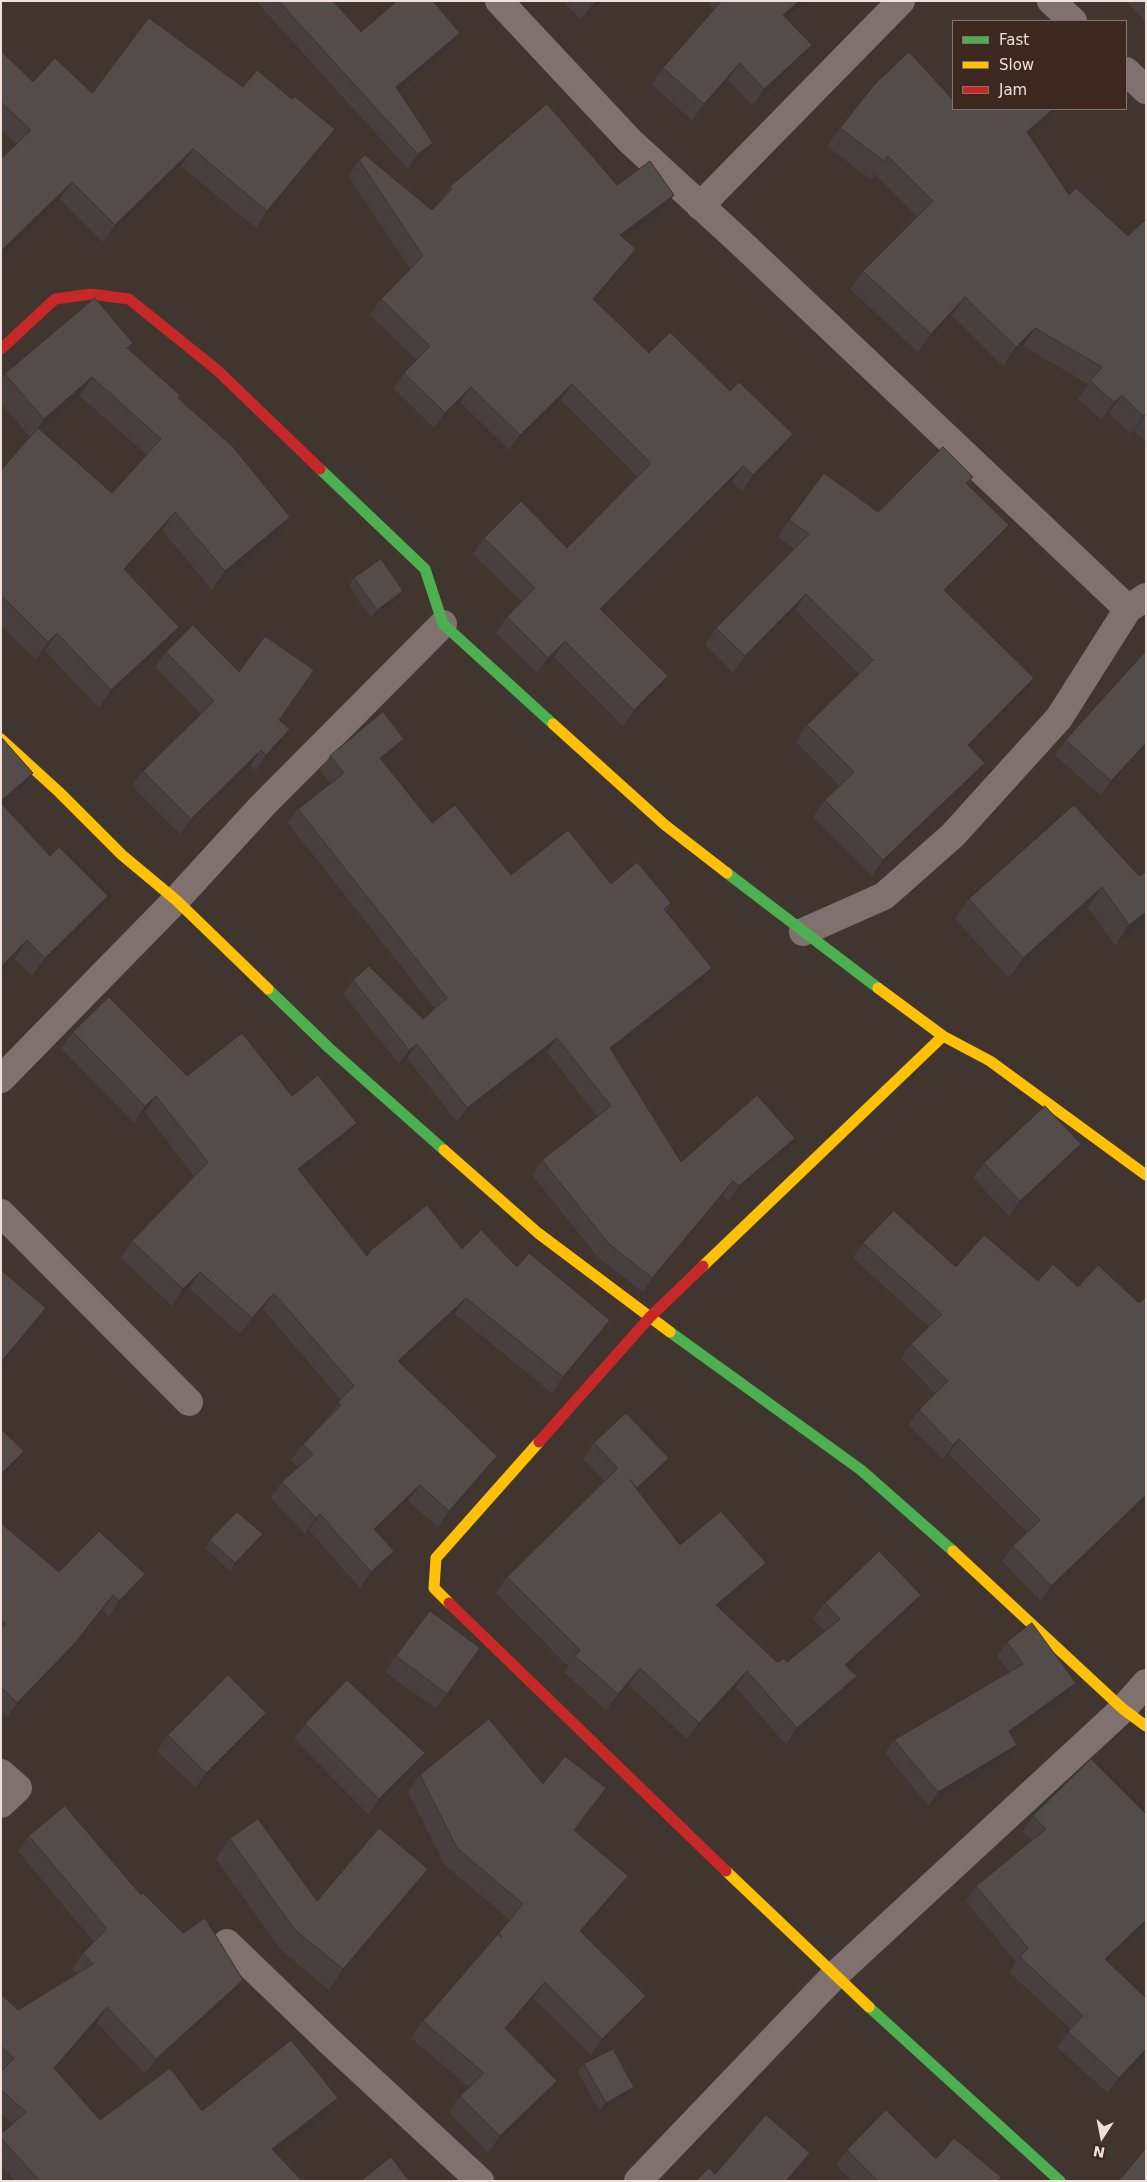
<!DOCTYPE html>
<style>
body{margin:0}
#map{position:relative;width:1147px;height:2182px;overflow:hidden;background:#413530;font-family:"DejaVu Sans",sans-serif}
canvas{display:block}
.frame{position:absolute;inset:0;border:2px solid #eee0db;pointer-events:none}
.legend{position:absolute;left:952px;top:20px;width:175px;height:90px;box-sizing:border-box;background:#3d2820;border:1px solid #84726b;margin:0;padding:6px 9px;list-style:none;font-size:15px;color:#eee0db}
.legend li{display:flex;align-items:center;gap:10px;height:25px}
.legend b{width:25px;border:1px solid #84726b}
.north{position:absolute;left:1077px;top:2112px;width:50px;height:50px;-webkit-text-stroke:4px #3d2820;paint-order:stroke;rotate:191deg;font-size:14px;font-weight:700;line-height:20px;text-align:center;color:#eee0db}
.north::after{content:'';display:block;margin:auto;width:18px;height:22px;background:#eee0db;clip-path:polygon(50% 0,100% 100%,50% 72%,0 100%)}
</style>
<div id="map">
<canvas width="1147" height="2182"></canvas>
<div class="frame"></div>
<ul class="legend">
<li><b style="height:6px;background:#4caf50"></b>Fast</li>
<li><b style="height:6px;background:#ffc107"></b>Slow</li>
<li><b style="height:6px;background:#c62828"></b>Jam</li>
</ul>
<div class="north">N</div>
</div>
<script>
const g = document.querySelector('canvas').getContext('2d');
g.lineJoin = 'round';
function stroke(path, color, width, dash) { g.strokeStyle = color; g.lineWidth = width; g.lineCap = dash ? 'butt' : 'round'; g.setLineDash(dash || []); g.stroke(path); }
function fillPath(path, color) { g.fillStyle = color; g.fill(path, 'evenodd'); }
const street = new Path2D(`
 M499,1L630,141L738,240L1128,609
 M1051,1L1073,21
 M1126,71L1146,90
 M700,206L901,1
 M803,932L884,896L953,835L1059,718L1128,609L1146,597
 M1,1079L176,900L263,805L443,624
 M1,1213L189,1402
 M1,1773L18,1788L1,1804
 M227,1943L330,2042L480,2181
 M638,2181L834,1976L1123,1709L1146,1683`);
const fast = new Path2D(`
 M320,469L425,569L443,624L553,724
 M727,873L878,988
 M268,989L329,1048L444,1150
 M670,1332L861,1470L953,1551
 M869,2007L1060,2181`);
const slow = new Path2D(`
 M553,724L665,825L727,873
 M1,739L59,792L122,855L176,900L268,989
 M878,988L943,1036L990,1061L1146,1175
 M444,1150L538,1233L670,1332
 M703,1266L943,1036
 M953,1551L1123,1709L1146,1726
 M449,1603L434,1588L436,1558L539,1442
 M726,1871L869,2007`);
const jam = new Path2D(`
 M1,349L55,299L91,294L129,299L217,370L320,469
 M539,1442L650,1317L703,1266
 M449,1603L726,1871`);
const wall = new Path2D(`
 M256,1H333L361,32L460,33L450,48L399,91L433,143L422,158L408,169Z
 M563,1H602L581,20Z
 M707,1H808L787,19L800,62L753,106L728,80L692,120L652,85L663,68L714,10Z
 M1126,1H1146V22Z
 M1,51L33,82L92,93L243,87L292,99L335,129L323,146L256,228L181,166L103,242L60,199L17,144L1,130Z
 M953,109H1060L1030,136L1069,195L1128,236L1146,219V442L1134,431L1131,434L1109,413L1102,420L1078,399L1088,384L1023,346L1003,366L952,315L918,352L850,289L863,271L917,216L875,174L871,180L827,146L840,128Z
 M359,160L432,210L440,202L450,187L617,185L674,195L663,211L624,239L625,265L594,300L649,353L730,391L793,434L782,450L742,491L732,482L602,611L657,692L623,726L554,657L537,673L496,633L507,617L522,602L473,554L484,538L567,548L638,477L561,400L509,450L460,402L434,428L393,388L404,373L417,360L370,315L381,299L410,269L348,176Z
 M133,343L129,349L180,395L178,399L290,517L278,536L212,590L162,530L126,571L179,627L166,645L99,708L45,651L36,660L1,626V470L30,437L1,403V379L5,374ZM80,396L147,455L112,493L40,430Z
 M973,477L967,485L1009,525L997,541L946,592L1023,694L970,747L973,780L872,876L813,817L825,800L840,786L796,742L807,725L859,674L795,610L733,672L705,644L716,628L794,549L778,537L789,520L878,512Z
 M354,578L398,599L371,618L349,586Z
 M1146,651V746L1101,796L1055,755L1066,740Z
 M166,652L279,720V744L256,770L250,766L180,834L132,786L143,771L201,714L155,667Z
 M1,737L33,773L21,791L4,806L50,856L108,896L95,914L32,976L15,959L1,972Z
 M404,739L394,753L383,762L432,823L511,875L611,884L671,903L666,911L712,968L702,982L612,1053L681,1162L785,1152L729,1201L723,1195L643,1292L598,1257L532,1175L542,1160L598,1117L547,1052L457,1122L407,1058L399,1064L343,994L353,980L423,1019L435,1009L288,823L298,809L331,783L320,770L330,756Z
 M1074,805L1146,922L1115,945L1088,907L1009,978L955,919L969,899Z
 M73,1032L187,1076L292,1096L345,1140L301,1174L367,1256L462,1249L517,1267L610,1320L599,1336L552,1393L455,1314L401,1364L485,1473L438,1527L408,1501L377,1532L394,1551L383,1568L360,1588L309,1530L305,1534L271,1498L282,1482L298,1467L291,1460L303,1444L327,1419L341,1400L263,1309L240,1334L189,1288L172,1306L121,1258L132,1241L194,1176L145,1112L134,1123L61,1048Z
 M1081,1144L1070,1159L1009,1216L973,1178L984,1163Z
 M894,1211L1146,1500L1041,1601L1002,1561L1013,1546L1027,1532L949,1454L943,1459L908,1425L919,1410L935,1393L901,1358L911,1344L929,1327L853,1258L863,1243Z
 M594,1443L657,1474L639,1492L680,1545L766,1563L754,1580L720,1609L778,1663L787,1662L825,1631L813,1619L825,1603L909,1611L848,1668L857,1676L845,1693L786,1745L736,1687L687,1739L629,1685L606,1710L564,1672L568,1666L496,1593L507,1577L604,1481L583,1459Z
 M1,1523L59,1572L145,1574L135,1589L109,1616L103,1610L64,1658L7,1717L1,1712Z
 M210,1540L257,1542L230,1571L205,1548Z
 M1007,1642L1076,1683L1067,1697L1011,1736L1007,1759L929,1806L885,1753L894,1740L1009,1672L997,1656Z
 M480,1648L436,1709L385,1672L396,1656Z
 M305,1724L425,1753L414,1769L369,1815L294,1739Z
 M255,1728L196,1788L157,1751L168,1735Z
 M420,1775L606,1788L594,1805L575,1830L617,1892L581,1933L634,2013L591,2055L533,1998L506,2030L557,2081L545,2098L488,2153L449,2112L460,2096L469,2087L411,2038L423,2021L510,1920L445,1865L408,1792Z
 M1146,1814V1925L1107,1962L1146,2053L1108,2093L1057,2047L1071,2029L1009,1972L1016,1962L966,1901L976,1886L1032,1840L1023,1832L1033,1816Z
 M29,1836L141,1895L183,1933L243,1980L232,1995L145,2074L97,2023L55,2069L100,2120L338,2098L327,2114L276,2153L302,2181H15L1,2165V2134L13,2124L1,2114V1994L18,2010L77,1974L72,1969L83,1953L94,1942L18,1851Z
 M230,1839L317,1901L428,1869L414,1889L329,1990L280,1949L216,1859Z
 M584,2064L634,2087L628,2095L600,2111L578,2072Z
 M847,2150L936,2159L1001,2177L998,2181H852L836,2165Z`);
const shadedWall = new Path2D(`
 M596,1H602L581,20L593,4Z
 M799,1H808L771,31L783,15Z
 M460,33L450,48L386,102L396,87Z
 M812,45L800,62L753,106L764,89Z
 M740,63L728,80L692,120L704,104Z
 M1053,109H1060L1015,150L1027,132Z
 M335,129L323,146L256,228L267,211Z
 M433,143L422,158L408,169L418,154Z
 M193,149L181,166L103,242L115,225Z
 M72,182L60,199L1,257V251Z
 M674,195L663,211L609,251L620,235Z
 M636,249L625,265L582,315L593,299Z
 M965,297L952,315L918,352L931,334Z
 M1035,328L1023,346L1003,366L1016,347Z
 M92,377L80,396L31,438L44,419Z
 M572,384L561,400L509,450L520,435Z
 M471,387L460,402L434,428L445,413Z
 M1122,395L1109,413L1102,420L1114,402Z
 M1146,413L1134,431L1131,434L1143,416Z
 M793,434L782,450L742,491L753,475Z
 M743,466L732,482L589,625L600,609Z
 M175,512L162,530L111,587L124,569Z
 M290,517L278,536L212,590L225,571Z
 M1009,525L997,541L932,606L944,590Z
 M403,591L398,599L371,618L377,610Z
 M806,594L795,610L733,672L745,656Z
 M179,627L166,645L99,708L111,690Z
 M57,633L45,651L36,660L48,642Z
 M565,641L554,657L537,673L548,658Z
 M668,676L657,692L623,726L634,710Z
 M1034,678L1023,694L957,761L968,745Z
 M290,729L279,744L256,770L266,755Z
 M404,739L394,753L370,772L380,758Z
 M1146,743V746L1101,796L1111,781Z
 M261,750L250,766L180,834L191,819Z
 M985,763L973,780L872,876L883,860Z
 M33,773L21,791L1,808V801Z
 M1102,887L1088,907L1009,978L1023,958Z
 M108,896L95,914L32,976L45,958Z
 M1146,912V922L1115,945L1129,925Z
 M27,940L15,959L1,972V967Z
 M712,968L702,982L600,1062L610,1048Z
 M557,1038L547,1052L457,1122L467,1108Z
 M417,1044L407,1058L399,1064L409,1050Z
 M156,1096L145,1112L134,1123L145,1106Z
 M357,1123L345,1140L286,1185L298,1169Z
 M795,1138L785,1152L729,1201L739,1186Z
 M1081,1144L1070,1159L1009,1216L1020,1201Z
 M733,1181L723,1195L643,1292L652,1278Z
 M200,1272L189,1288L172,1306L183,1289Z
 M274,1293L263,1309L240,1334L252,1318Z
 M466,1298L455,1314L386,1377L398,1361Z
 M46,1308L36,1323L1,1365V1362Z
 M610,1320L599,1336L552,1393L563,1377Z
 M959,1439L949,1454L943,1459L953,1445Z
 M24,1451L14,1466L1,1479V1474Z
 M497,1456L485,1473L438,1527L449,1511Z
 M669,1458L657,1474L626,1504L637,1488Z
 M420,1485L408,1501L363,1546L374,1529Z
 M1146,1495V1500L1041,1601L1051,1586Z
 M320,1514L309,1530L305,1534L316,1518Z
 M263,1534L257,1542L230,1571L235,1563Z
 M394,1551L383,1568L360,1588L371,1572Z
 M766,1563L754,1580L705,1622L716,1605Z
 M145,1574L135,1589L109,1616L119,1601Z
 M113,1595L103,1610L64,1658L7,1717L17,1703Z
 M921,1595L909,1611L834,1681L845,1665Z
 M480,1648L470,1663L436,1709L447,1694Z
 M640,1668L629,1685L606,1710L618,1694Z
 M747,1671L736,1687L687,1739L699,1723Z
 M857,1676L845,1693L786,1745L797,1728Z
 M1076,1683L1067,1697L999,1745L1009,1731Z
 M266,1713L255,1728L196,1788L206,1773Z
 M1017,1745L1007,1759L929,1806L938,1792Z
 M425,1753L414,1769L369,1815L379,1799Z
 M606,1788L594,1805L562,1846L574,1830Z
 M428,1869L414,1889L329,1990L343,1969Z
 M628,1876L617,1892L568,1948L580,1931Z
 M1146,1920V1925L1094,1975L1105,1959Z
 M243,1980L232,1995L145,2074L156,2059Z
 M545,1982L533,1998L493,2045L505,2028Z
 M646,1996L634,2013L591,2055L602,2039Z
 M107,2007L97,2023L43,2083L54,2068Z
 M1146,2049V2053L1108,2093L1119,2078Z
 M557,2081L545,2098L488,2153L500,2136Z
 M634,2087L628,2095L600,2111L606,2103Z
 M338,2098L327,2114L262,2165L272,2149Z
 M810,2153L800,2168L789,2181H786Z`);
const building = new Path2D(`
 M279,1H333L361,32L397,1H433L460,33L396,87L433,143L418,154Z
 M722,1H799L783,15L812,45L764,89L740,63L704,104L663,68Z
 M149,18L243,87L257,70L292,99L294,96L335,129L267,211L193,149L115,225L72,182L1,251V159L31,130L1,102V51L33,82L55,58L92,93Z
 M909,52L953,100V109H1053L1027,132L1069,195L1076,188L1128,236L1146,219V413L1143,416L1122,395L1114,402L1090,381L1102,367L1035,328L1016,347L965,297L931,334L863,271L933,201L888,156L884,161L840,128L874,85Z
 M547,104L617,185L650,161L674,195L620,235L636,249L593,299L649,353L670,332L730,391L739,382L793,434L753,475L743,466L600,609L668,676L634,710L565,641L548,658L507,617L535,588L484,538L521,501L567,548L651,463L572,384L520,435L471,387L445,413L404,373L430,346L381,299L423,256L359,160L365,155L432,210L452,189L450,187Z
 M95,298L133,343L127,348L180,395L178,398L233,447L290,517L225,571L175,512L124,569L179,627L111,690L57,633L48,642L1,595V470L38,428L112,493L161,439L92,377L44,419L5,374Z
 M943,447L973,477L966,483L1009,525L944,590L1034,678L968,745L985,763L883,860L825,800L854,772L807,725L873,660L806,594L745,656L716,628L809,534L789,520L824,473L878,512Z
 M381,559L403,591L377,610L354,578Z
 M193,625L239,672L265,636L314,670L279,720L290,729L266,755L261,750L191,819L143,771L214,701L166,652Z
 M1146,651V743L1111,781L1066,740Z
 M383,712L404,739L380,758L432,823L455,805L511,875L568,830L611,884L637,862L671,903L664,909L712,968L610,1048L681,1162L757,1095L795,1138L739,1186L733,1181L652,1278L608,1243L542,1160L611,1106L557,1038L467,1108L417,1044L409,1050L353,980L369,966L423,1019L447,998L298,809L344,773L330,756Z
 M1,737L33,773L1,801Z
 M1,803L50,856L59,847L108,896L45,958L27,940L1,967Z
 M1074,805L1139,876L1146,872V912L1129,925L1102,887L1023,958L969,899Z
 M109,997L187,1076L242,1033L292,1096L318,1075L357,1123L298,1169L367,1256L371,1250L427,1205L462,1249L481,1230L517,1267L529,1253L610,1320L563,1377L466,1298L398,1361L497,1456L449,1511L420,1485L374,1529L394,1551L371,1572L320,1514L316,1518L282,1482L313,1454L303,1444L341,1405L338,1402L354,1386L274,1293L252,1318L200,1272L183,1289L132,1241L208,1162L156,1096L145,1106L73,1032Z
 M1045,1106L1081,1144L1020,1201L984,1163Z
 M894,1211L956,1267L984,1235L1038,1281L1053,1264L1078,1287L1098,1265L1139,1303L1146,1297V1495L1051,1586L1013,1546L1040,1520L959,1439L953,1445L919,1410L948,1381L911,1344L942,1314L863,1243Z
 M1,1270L46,1308L1,1362Z
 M626,1413L669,1458L637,1488L629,1479L680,1545L721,1511L766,1563L716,1605L778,1663L784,1658L787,1662L840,1619L825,1603L879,1551L921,1595L845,1665L857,1676L797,1728L747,1671L699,1723L640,1668L618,1694L575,1656L580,1650L507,1577L618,1468L594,1443Z
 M1,1429L24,1451L1,1474Z
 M237,1512L263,1534L235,1563L210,1540Z
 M1,1523L59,1572L99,1531L145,1574L119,1601L113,1595L75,1643L17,1703L1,1687V1629L6,1624L1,1620Z
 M430,1611L480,1648L447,1694L396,1656Z
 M1032,1623L1076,1683L1009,1731L1017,1745L938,1792L894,1740L1023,1664L1007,1642Z
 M228,1675L266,1713L206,1773L168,1735Z
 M347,1680L425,1753L379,1799L305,1724Z
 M489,1719L543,1784L565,1756L606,1788L574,1830L628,1876L580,1931L646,1996L602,2039L545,1982L505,2028L557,2081L500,2136L460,2096L484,2073L423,2021L498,1934L502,1938L499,1933L523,1904L457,1848L420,1775Z
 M1091,1759L1146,1814V1920L1105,1959L1146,1998V2049L1119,2078L1068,2032L1083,2016L1020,1957L1028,1948L976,1886L1046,1829L1033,1816Z
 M65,1806L141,1895L143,1893L183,1933L205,1918L243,1980L156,2059L107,2007L54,2068L100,2120L170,2068L202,2111L291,2040L338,2098L272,2149L302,2181H40L1,2138V2134L26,2112L1,2090V2072L14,2058L1,2046V1994L18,2010L93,1964L83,1953L107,1929L29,1836Z
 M258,1819L317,1901L379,1828L428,1869L343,1969L294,1929L230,1839Z
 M613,2049L634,2087L606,2103L584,2064Z
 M886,2110L936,2159L954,2138L1001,2177L998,2181H878L847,2150Z
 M766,2115L810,2153L786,2181H696L709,2168L715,2174Z
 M1146,2148V2181H1119Z
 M391,2157L409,2181H361Z`);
stroke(street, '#80706e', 28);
stroke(fast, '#4caf50', 11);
stroke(slow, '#ffc107', 11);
stroke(jam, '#c62828', 11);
fillPath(wall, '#484040');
fillPath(shadedWall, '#3b3434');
fillPath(building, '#544b4b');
stroke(building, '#3b3434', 1);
</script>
